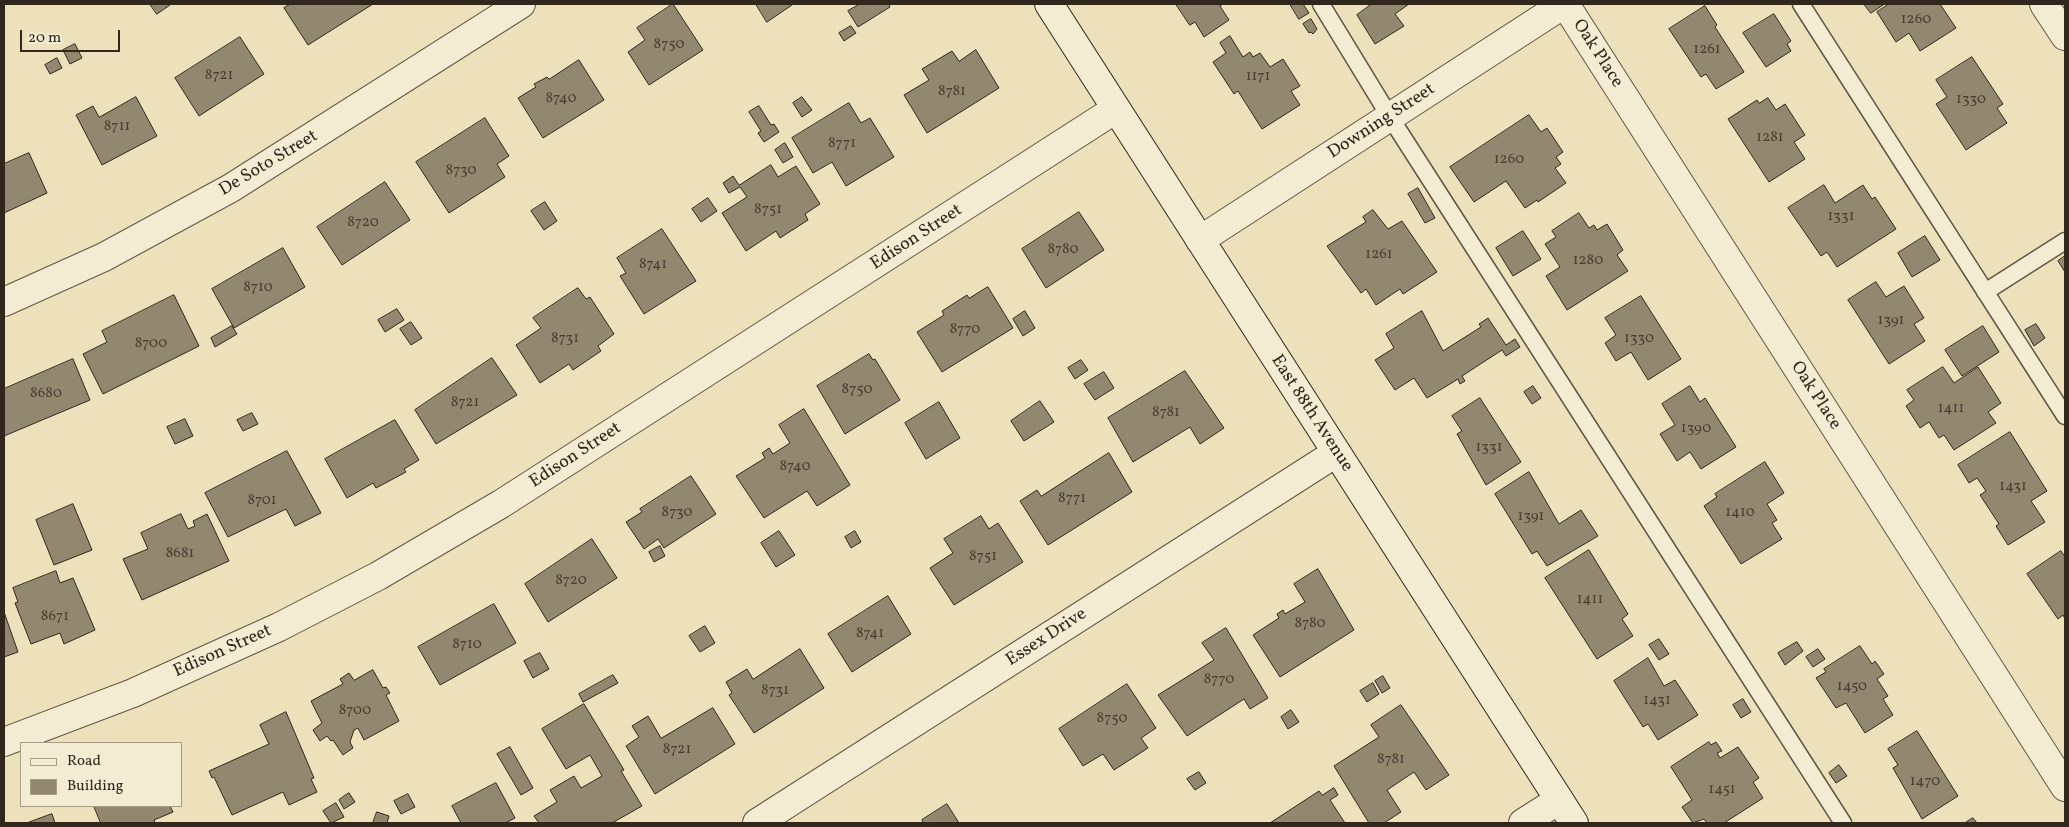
<!DOCTYPE html>
<style>
body{margin:0}
#map{position:relative;width:2069px;height:827px;overflow:hidden;background:#ece1bb;font-family:Vollkorn,serif}
canvas{display:block}
.frame{position:absolute;inset:0;border:5px solid #31271c;pointer-events:none}
.legend{position:absolute;left:20px;top:742px;width:162px;height:65px;box-sizing:border-box;background:#f3ecd3;border:1px solid #a59d8a;margin:0;padding:6px 9px;list-style:none;font-size:15px;color:#31271c}
.legend li{display:flex;align-items:center;gap:10px;height:25px}
.legend b{width:25px;border:1px solid #a59d8a}
.scale{position:absolute;left:20px;top:30px;width:100px;height:22px;box-sizing:border-box;border:2px solid #31271c;border-top:0;padding-left:6px;font-size:15px;line-height:18px;white-space:nowrap;color:#31271c;-webkit-text-stroke:4px #f3ecd3;paint-order:stroke}
</style>
<div id="map">
<canvas width="2069" height="827"></canvas>
<div class="frame"></div>
<ul class="legend">
<li><b style="height:6px;background:#f3ecd3"></b>Road</li>
<li><b style="height:14px;background:#92886f"></b>Building</li>
</ul>
<div class="scale">20 m</div>
</div>
<script>
const g = document.querySelector('canvas').getContext('2d');
g.lineJoin = 'round';
function fillPath(path, color) { g.fillStyle = color; g.fill(path, 'evenodd'); }
function stroke(path, color, width, dash) { g.strokeStyle = color; g.lineWidth = width; g.lineCap = dash ? 'butt' : 'round'; g.setLineDash(dash || []); g.stroke(path); }
function write(font, color, halo, rows, align = 'center') {
  g.font = font + ' Vollkorn,serif'; g.lineWidth = 4; g.setLineDash([]); g.textBaseline = 'middle'; g.strokeStyle = halo; g.fillStyle = color; for (const [text, x, y, turn = 0] of rows) {
    g.save(); g.translate(x, y); g.rotate((+turn || 0) * Math.PI / 180); g.textAlign = isNaN(turn) ? turn : align; if (halo) g.strokeText(text, 0, 0); g.fillText(text, 0, 0); g.restore();
  }
}
const building = new Path2D(`
 M150,4H169L170,5L157,14Z
 M291,4H373L308,45L284,8Z
 M673,4L703,50L649,85L628,52L645,40L637,28Z
 M756,4H791L792,5L767,22Z
 M860,4H889L890,7L858,27L848,11Z
 M1176,4H1223L1220,6L1229,20L1204,37L1195,22L1190,25Z
 M1290,4H1303L1309,13L1299,19Z
 M1372,4H1409L1395,14L1404,26L1375,44L1357,15Z
 M1864,4H1882L1883,5L1871,13Z
 M1889,4H1940L1956,28L1920,51L1909,33L1896,42L1877,12Z
 M1705,6L1717,25L1715,27L1744,72L1716,89L1706,74L1701,77L1669,29Z
 M1774,14L1791,41L1787,44L1791,51L1766,67L1743,33Z
 M1311,19L1317,29L1313,34L1311,32L1309,33L1303,24Z
 M851,26L856,33L844,41L839,33Z
 M1230,36L1243,57L1250,52L1253,57L1260,53L1270,67L1283,59L1300,86L1291,91L1300,105L1262,129L1238,91L1234,94L1213,62L1226,53L1220,43Z
 M240,37L264,74L199,116L175,78Z
 M75,44L82,58L70,64L63,50Z
 M976,50L999,88L927,133L904,95L929,80L922,69L952,51L959,61Z
 M1972,57L2003,104L1997,108L2007,123L1966,150L1936,104L1947,97L1936,80Z
 M57,58L62,68L50,74L45,65Z
 M579,60L604,100L543,138L518,98L536,87L534,84L547,77L549,79Z
 M136,97L157,136L102,165L76,115L93,106L99,117Z
 M802,97L812,110L802,117L793,103Z
 M1768,98L1776,110L1785,104L1805,135L1794,142L1805,159L1769,182L1728,119L1757,100L1759,103Z
 M849,103L861,123L870,118L894,157L846,186L832,162L813,173L792,138Z
 M759,106L771,125L774,124L779,132L764,142L758,133L761,131L749,112Z
 M1529,115L1541,132L1547,128L1563,152L1556,157L1561,164L1555,168L1566,183L1538,202L1537,200L1525,208L1506,181L1474,202L1450,167Z
 M485,118L509,156L497,164L505,177L449,213L416,162Z
 M785,143L793,157L783,163L775,150Z
 M29,153L47,193L4,213V164Z
 M771,165L778,177L796,166L820,204L805,214L808,220L780,238L776,231L746,251L722,213L747,197L740,187L729,193L723,183L733,176L739,185Z
 M385,182L410,220L342,265L317,227Z
 M1824,185L1835,203L1863,185L1872,199L1875,197L1896,229L1837,267L1827,252L1821,256L1788,208Z
 M1418,188L1435,218L1425,223L1408,194Z
 M708,198L717,211L701,222L692,209Z
 M545,202L557,221L544,230L531,211Z
 M1373,210L1388,229L1402,221L1437,272L1403,294L1400,289L1376,305L1366,289L1361,293L1327,246L1366,222L1363,217Z
 M1079,212L1104,250L1046,288L1022,249Z
 M1579,213L1589,228L1594,225L1597,230L1607,224L1623,250L1617,255L1628,271L1567,310L1546,276L1560,267L1545,244L1556,237L1552,231Z
 M662,229L696,281L644,314L620,276L626,273L617,258Z
 M1523,231L1541,259L1513,276L1496,248Z
 M1925,236L1940,260L1912,277L1898,253Z
 M283,248L305,287L234,328L212,289Z
 M2065,256V272L2058,261Z
 M1876,282L1886,297L1904,286L1924,318L1914,324L1925,341L1889,364L1848,300Z
 M988,287L1013,328L942,372L917,332L944,315L942,311L967,295L969,298Z
 M578,288L586,299L590,297L614,334L598,346L601,351L573,370L569,364L540,383L516,345L541,328L533,318Z
 M174,295L199,346L103,394L83,354L107,342L102,331Z
 M1641,296L1681,359L1648,380L1631,352L1616,361L1605,343L1616,335L1605,318Z
 M397,309L404,320L385,332L378,320Z
 M1025,311L1035,328L1023,336L1013,319Z
 M1422,311L1443,351L1481,327L1479,324L1488,318L1506,345L1515,339L1520,347L1506,356L1502,350L1462,376L1465,381L1460,384L1458,379L1427,398L1414,378L1395,390L1375,360L1394,348L1386,334Z
 M411,322L422,338L411,345L400,329Z
 M2036,324L2045,338L2034,346L2025,330Z
 M232,326L237,334L215,347L211,338Z
 M1983,326L1999,352L1962,376L1945,350Z
 M869,354L873,360L875,359L900,400L845,434L817,386Z
 M492,358L517,395L436,444L415,410Z
 M73,359L90,400L4,436V389Z
 M1081,360L1088,370L1075,379L1068,368Z
 M1943,367L1954,383L1978,367L2001,403L1988,412L1996,423L1954,450L1944,435L1939,438L1929,422L1920,428L1906,406L1914,400L1907,390Z
 M1185,371L1224,428L1200,444L1190,427L1133,462L1108,418Z
 M1104,372L1114,388L1095,400L1084,384Z
 M1533,386L1541,398L1532,404L1524,392Z
 M1690,386L1700,402L1705,398L1736,447L1701,469L1690,452L1677,461L1660,434L1675,425L1662,404Z
 M1480,398L1521,462L1486,485L1457,434L1462,431L1452,416Z
 M1040,401L1054,422L1024,441L1011,421Z
 M939,402L960,438L926,459L905,423Z
 M804,409L850,485L817,506L807,491L764,518L736,476L765,458L762,453L769,448L773,454L790,443L779,425Z
 M252,413L258,424L243,431L237,420Z
 M185,419L193,436L175,444L167,427Z
 M395,420L419,460L404,469L406,472L376,488L373,483L347,498L325,459Z
 M2010,432L2047,491L2031,501L2045,522L2008,545L1996,526L1999,524L1980,495L1986,491L1977,478L1969,483L1958,465Z
 M287,451L321,513L295,526L286,509L228,537L205,493Z
 M1109,453L1132,492L1048,545L1020,501L1037,490L1041,496Z
 M1765,462L1784,493L1767,504L1777,520L1772,523L1782,539L1741,564L1704,506L1717,497L1715,494Z
 M1529,472L1559,524L1581,510L1598,536L1547,566L1537,551L1532,554L1495,494Z
 M691,476L716,514L664,548L658,539L644,549L626,522L642,512L640,509Z
 M73,504L92,550L54,565L36,520Z
 M181,514L188,529L195,526L193,521L207,514L229,561L142,600L123,559L148,549L141,533Z
 M981,516L989,529L998,523L1023,562L954,605L930,568L953,553L944,539Z
 M779,531L795,555L776,567L761,543Z
 M855,531L861,542L851,548L845,537Z
 M592,539L617,578L548,622L525,584Z
 M660,546L665,556L654,562L649,552Z
 M1589,550L1628,614L1622,619L1633,636L1597,659L1545,578Z
 M2061,551L2065,557V619L2063,615L2058,619L2027,574Z
 M1318,569L1354,630L1280,677L1253,635L1279,618L1277,614L1283,610L1285,614L1305,602L1294,584Z
 M56,571L60,583L73,578L95,630L64,644L60,633L31,644L15,603L18,602L13,588Z
 M888,596L911,634L852,672L828,634Z
 M494,604L516,643L440,685L418,647Z
 M4,612L18,652L4,657Z
 M705,626L715,643L700,652L689,636Z
 M1226,628L1268,698L1250,709L1244,699L1187,736L1158,695L1214,660L1202,643Z
 M1659,639L1669,654L1659,660L1649,645Z
 M1797,642L1803,651L1785,665L1778,653Z
 M1860,646L1872,664L1875,661L1884,674L1877,679L1888,696L1883,699L1893,715L1865,733L1846,703L1836,708L1816,678L1826,672L1824,669Z
 M800,649L824,688L754,733L729,695L732,693L726,682L747,669L753,679Z
 M1818,649L1825,659L1813,667L1806,657Z
 M540,653L549,669L533,678L524,661Z
 M1648,658L1664,686L1675,680L1698,715L1658,740L1648,724L1643,727L1614,681Z
 M373,670L383,688L386,687L390,693L386,695L399,721L364,740L358,728L354,730L350,742L353,748L343,755L333,740L331,741L327,736L320,741L313,730L322,723L311,701L343,684L340,679L349,673L354,680Z
 M613,675L618,683L583,702L579,694Z
 M1383,676L1390,688L1382,693L1375,681Z
 M1373,683L1379,694L1367,702L1360,691Z
 M1127,684L1156,728L1141,738L1148,748L1114,770L1103,754L1083,766L1059,729Z
 M1743,699L1751,712L1741,718L1733,705Z
 M584,704L624,770L621,771L642,806L612,823H539L534,816L557,802L550,790L574,776L581,788L602,776L590,755L566,769L542,729Z
 M1401,705L1449,775L1426,790L1414,772L1387,790L1401,812L1384,823H1369L1334,766L1379,737L1371,725Z
 M713,708L735,744L655,794L626,746L639,737L632,726L648,716L661,738Z
 M1291,710L1299,722L1288,729L1281,717Z
 M286,712L314,778L311,779L317,792L289,805L283,792L232,815L214,777L212,778L209,771L269,744L260,725Z
 M1917,731L1958,796L1922,819L1893,768L1898,765L1888,749Z
 M1709,742L1711,745L1716,742L1722,751L1717,753L1720,758L1738,747L1759,778L1753,782L1763,798L1724,823H1707L1704,819L1693,823L1682,807L1692,800L1671,767Z
 M510,747L533,788L521,795L497,754Z
 M1839,765L1847,776L1836,783L1829,773Z
 M1199,772L1206,783L1195,790L1187,779Z
 M496,783L515,818L505,823H461L452,806Z
 M1334,788L1338,795L1330,800L1345,823H1270L1319,791L1322,795Z
 M349,793L355,802L344,809L339,800Z
 M408,794L415,807L401,814L394,801Z
 M336,803L344,817L331,823L323,811Z
 M947,804L959,823H923L922,820Z
 M94,806H170L173,812L154,820L155,823H101Z
 M377,812L389,816L387,823H373Z
 M52,814L55,823H27Z
 M1973,818L1977,823H1965Z`);
const lane = new Path2D(`
 M1321,4L1390,117L1843,823
 M1801,4L2065,416
 M1985,292L2065,241`);
const street = new Path2D(`
 M1565,4L2065,787
 M2044,4L2065,36
 M1200,240L1564,4
 M4,302L104,257L231,188L521,4
 M4,742L133,693L279,627L378,576L501,504L1116,109
 M757,823L1336,453
 M1523,823L1559,800`);
const secondary = new Path2D(`
 M1049,4L1574,823`);
const numberNames = [
 ["1260",1916,20],
 ["8750",669,45],
 ["1261",1707,50],
 ["8721",219,76],
 ["1171",1258,77],
 ["8781",952,92],
 ["8740",561,99],
 ["1330",1971,100],
 ["8711",117,127],
 ["1281",1770,138],
 ["8771",842,144],
 ["1260",1509,160],
 ["8730",461,171],
 ["8751",768,210],
 ["1331",1841,217],
 ["8720",363,223],
 ["8780",1063,250],
 ["1261",1379,255],
 ["1280",1588,261],
 ["8741",653,265],
 ["8710",258,288],
 ["1391",1891,321],
 ["8770",965,330],
 ["8731",565,339],
 ["1330",1639,339],
 ["8700",151,344],
 ["8750",857,390],
 ["8680",46,394],
 ["8721",465,403],
 ["1411",1951,409],
 ["8781",1166,413],
 ["1390",1696,429],
 ["1331",1489,448],
 ["8740",795,467],
 ["1431",2013,487],
 ["8771",1072,499],
 ["8701",262,501],
 ["8730",677,513],
 ["1410",1740,513],
 ["1391",1531,517],
 ["8681",180,554],
 ["8751",983,557],
 ["8720",571,581],
 ["1411",1590,600],
 ["8671",55,617],
 ["8780",1310,624],
 ["8741",870,634],
 ["8710",467,645],
 ["8770",1219,680],
 ["1450",1852,687],
 ["8731",775,691],
 ["1431",1657,701],
 ["8700",355,711],
 ["8750",1112,719],
 ["8721",677,750],
 ["8781",1391,760],
 ["1470",1925,782],
 ["1451",1722,790]
];
const streetNames = [
 ["Oak Place",1597,54,57],
 ["Downing Street",1382,122,-33],
 ["De Soto Street",269,164,-31],
 ["Edison Street",917,238,-33],
 ["Oak Place",1815,396,57],
 ["East 88th Avenue",1311,414,57],
 ["Edison Street",576,456,-33],
 ["Essex Drive",1047,638,-33],
 ["Edison Street",223,652,-24]
];
fillPath(building, '#92886f');
stroke(building, '#31271c', 1);
stroke(lane, '#605644', 19);
stroke(street, '#605644', 30);
stroke(secondary, '#31271c', 30);
stroke(lane, '#f3ecd3', 16);
stroke(street, '#f3ecd3', 28);
stroke(secondary, '#f3ecd3', 28);
write('15px', '#493f31', null, numberNames);
write('18px', '#31271c', '#f3ecd3', streetNames);
</script>
